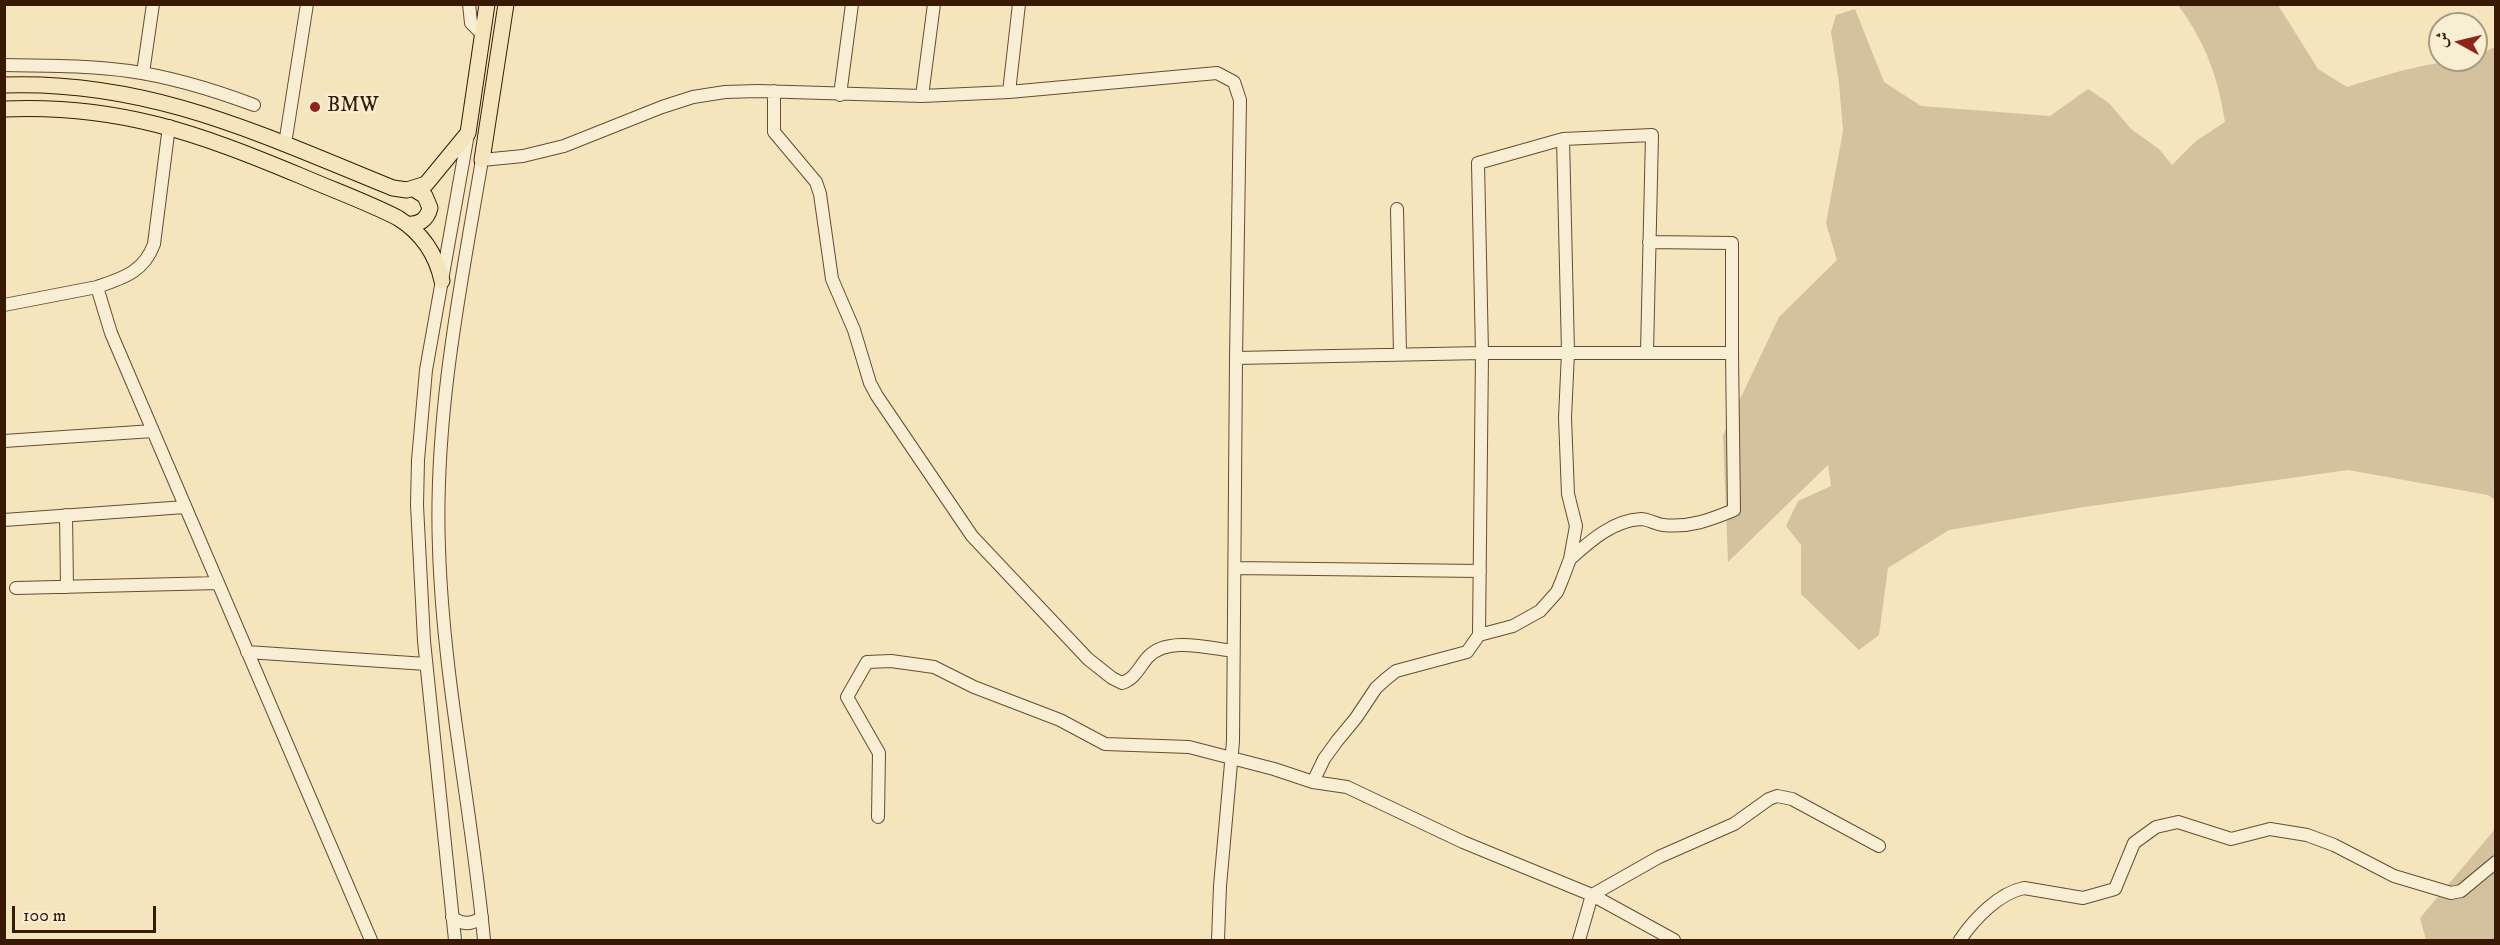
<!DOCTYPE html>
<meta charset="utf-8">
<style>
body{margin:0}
#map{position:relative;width:2500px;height:945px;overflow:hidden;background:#f4e5bd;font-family:"IM FELL DW Pica",Amiri,serif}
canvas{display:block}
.frame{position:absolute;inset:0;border:6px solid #371904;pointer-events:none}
.north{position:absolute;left:2428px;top:12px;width:60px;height:60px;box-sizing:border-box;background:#f8eed4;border:2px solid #ab9981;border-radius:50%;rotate:278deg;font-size:16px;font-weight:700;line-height:24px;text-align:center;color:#371904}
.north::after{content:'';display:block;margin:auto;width:21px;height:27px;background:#8f2418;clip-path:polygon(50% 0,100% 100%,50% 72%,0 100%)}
.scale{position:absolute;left:12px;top:906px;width:144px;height:27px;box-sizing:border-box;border:3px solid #371904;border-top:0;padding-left:8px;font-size:18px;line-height:21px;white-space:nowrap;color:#371904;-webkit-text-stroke:4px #f8eed4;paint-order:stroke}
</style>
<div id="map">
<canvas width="2500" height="945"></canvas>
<div class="frame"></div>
<div class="north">ش</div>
<div class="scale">100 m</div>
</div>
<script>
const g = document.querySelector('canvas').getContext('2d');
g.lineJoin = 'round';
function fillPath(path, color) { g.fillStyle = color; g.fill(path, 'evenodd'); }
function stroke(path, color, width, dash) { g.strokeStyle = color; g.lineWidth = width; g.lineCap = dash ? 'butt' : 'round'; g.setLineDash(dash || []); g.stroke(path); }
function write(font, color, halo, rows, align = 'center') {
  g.font = font + ' "IM FELL DW Pica",serif'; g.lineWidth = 4.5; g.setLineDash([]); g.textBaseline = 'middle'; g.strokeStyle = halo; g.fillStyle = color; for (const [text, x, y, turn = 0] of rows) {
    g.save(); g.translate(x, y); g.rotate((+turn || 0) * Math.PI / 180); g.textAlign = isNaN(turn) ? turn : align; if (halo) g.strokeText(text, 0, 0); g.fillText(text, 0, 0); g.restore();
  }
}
const green = new Path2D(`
 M2178,5H2278L2318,69L2347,87C2389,74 2432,60 2476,60V56L2495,47V500L2488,495L2348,470L2084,507L1949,530L1888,568L1879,635L1859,650L1801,594V545L1786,526L1798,501L1831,486L1828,465L1728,562L1723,435L1779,317L1837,260L1826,223L1843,131L1839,83L1831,32L1836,15L1855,9L1884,82L1921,106L2050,116L2088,89L2109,103L2131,129L2159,149L2172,165L2196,141L2225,122C2218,76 2205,42 2178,5Z
 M2495,829V940H2426L2420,918Z`);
const minor = new Path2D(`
 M469,4L471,23L482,34
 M4,65C46,66 88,65 129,71C172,77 214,90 254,105
 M143,73L153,4
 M774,91V132L816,182L820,194L832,279L854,330L870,383L877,396L972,536L1088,659L1112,678L1122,683C1136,678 1139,667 1148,657C1167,636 1209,648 1233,651
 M1009,92L1019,4
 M840,95L852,4
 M922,96L934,4
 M169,126L154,244C144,272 123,278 97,287L111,333L371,940
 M285,144L307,4
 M1397,209L1400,354
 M4,305L97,287
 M1236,358L1482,353H1732V243L1649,242
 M4,441L153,431
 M66,515L67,587
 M4,520L185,507
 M1570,559C1589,542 1613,520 1641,519C1648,519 1655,524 1663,525C1689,528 1710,520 1734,510L1732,353
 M1235,568L1480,571
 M16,588L218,583
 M1479,635L1482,353L1478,163L1563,139
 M247,652L426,664
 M1313,782L1324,759L1337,741L1356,718L1376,688L1386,679L1396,671L1467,652L1479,635L1513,626L1540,611L1557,592L1562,580L1570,559L1576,526L1568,494L1565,418L1568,352L1563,139L1652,135L1647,352
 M878,817L879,753L847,697L867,662L891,661L934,667L974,687L1060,720L1105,744L1189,747L1274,769L1313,782L1347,787L1463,842L1592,895L1674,940
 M452,917C462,925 472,925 482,917
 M455,940L424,641L417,505L418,460L426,370L468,134
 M484,940C472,810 443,679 439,548C434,417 460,289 482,160L523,156L564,146L662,107L693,97L725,92L758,91L922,96L1009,92L1217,73L1234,82L1240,100L1236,358L1233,741L1220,886L1218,940
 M1579,940L1592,895L1659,857L1734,824L1769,799L1777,796L1792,799L1879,846
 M1960,940C1974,919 1999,893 2024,888L2083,898L2115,889L2134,843L2156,827L2178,822L2231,839L2270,829L2307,835L2334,845L2394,876L2451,893L2461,891L2496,862`);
const major = new Path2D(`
 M4,85C150,80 262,135 393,188L407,190L426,184L468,133L487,4
 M4,109C118,104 198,133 301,176C333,190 367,202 398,218C422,233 436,253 442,281
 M482,160L506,4
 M407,224C419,225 427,220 430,208L425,196L414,189`);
const markers = [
 [315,107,6,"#8f2418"]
];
const poiNames = [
 ["BMW",327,107]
];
fillPath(green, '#d4c29e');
stroke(minor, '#664c32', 14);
stroke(major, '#371904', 17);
stroke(minor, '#f8eed4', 12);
stroke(major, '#f4e5bd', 15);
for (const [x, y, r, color] of markers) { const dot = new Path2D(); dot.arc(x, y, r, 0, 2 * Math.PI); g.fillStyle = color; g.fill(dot); stroke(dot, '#f8eed4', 2); }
write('21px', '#371904', '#f8eed4', poiNames, 'left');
</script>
